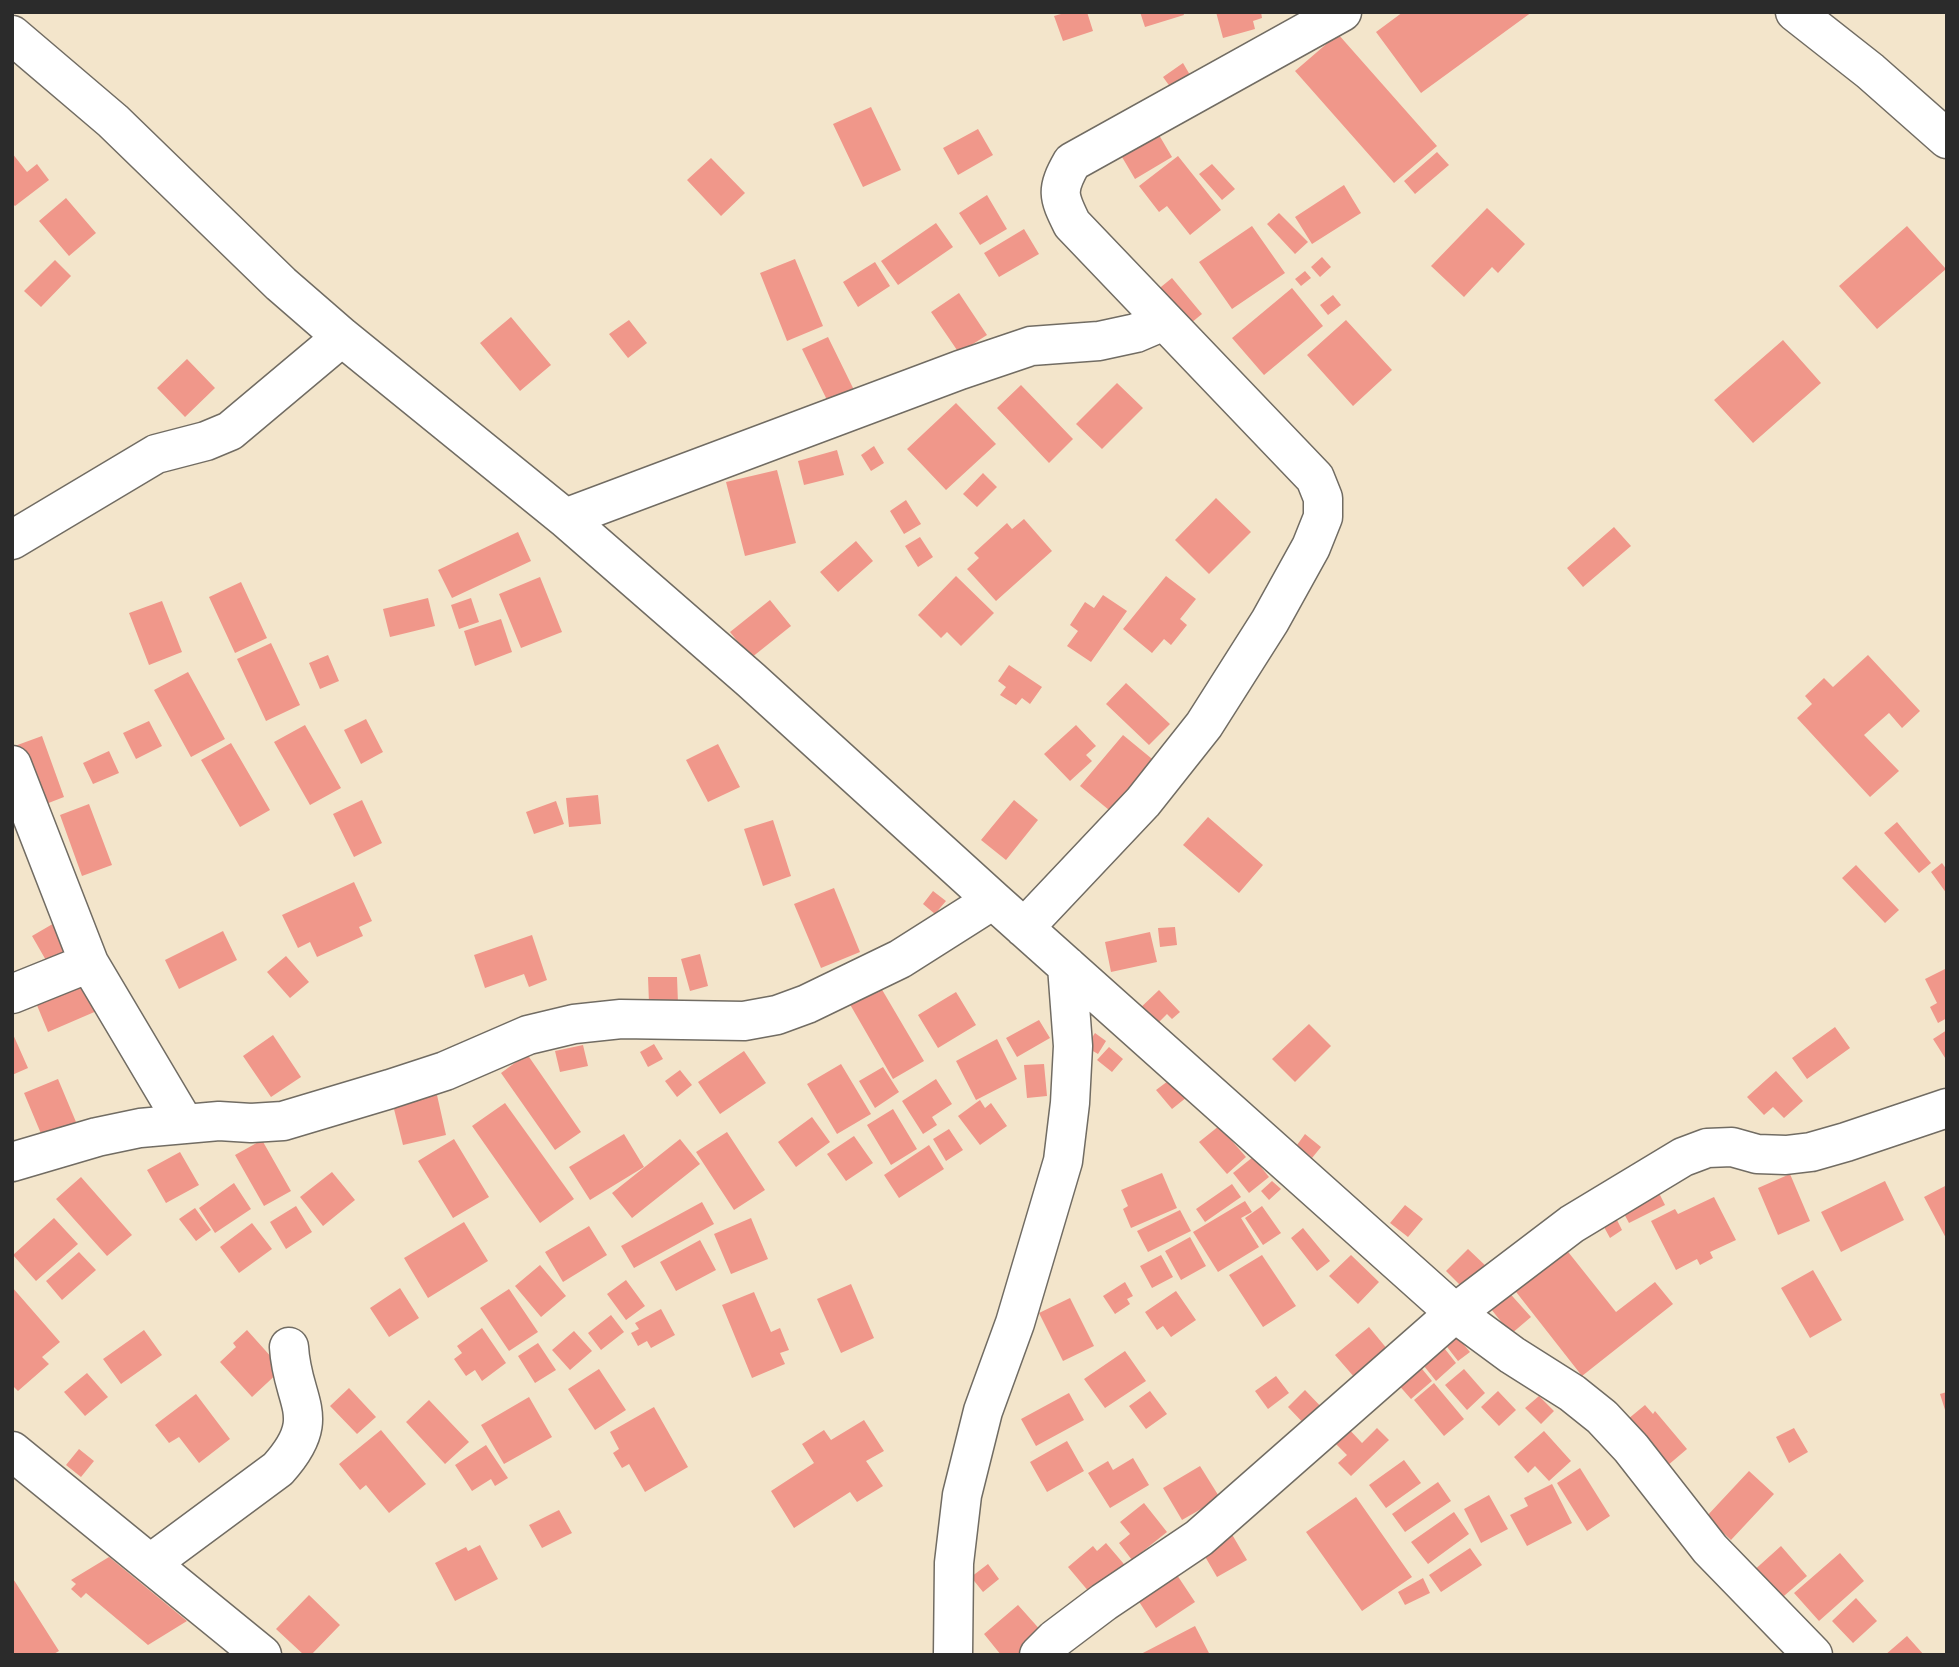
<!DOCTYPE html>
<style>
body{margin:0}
#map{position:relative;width:1959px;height:1667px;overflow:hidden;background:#f3e5cb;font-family:"Indie Flower",sans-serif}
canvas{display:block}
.frame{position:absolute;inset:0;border:14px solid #2b2b2b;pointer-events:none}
</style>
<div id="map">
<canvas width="1959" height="1667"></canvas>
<div class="frame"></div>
</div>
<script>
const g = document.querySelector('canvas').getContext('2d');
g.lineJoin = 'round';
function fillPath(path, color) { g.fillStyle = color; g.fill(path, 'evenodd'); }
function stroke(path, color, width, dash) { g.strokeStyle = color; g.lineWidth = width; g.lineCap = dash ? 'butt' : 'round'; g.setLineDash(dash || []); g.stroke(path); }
const building = new Path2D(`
 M1068,12H1087L1093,31L1063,41L1054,16Z
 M1140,12H1183L1184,15L1145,27Z
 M1216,12H1261L1262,18L1253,21L1255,29L1223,38Z
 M1403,12H1532L1421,93L1376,32Z
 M1338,34L1437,146L1394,183L1295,71Z
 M1183,63L1190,75L1171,88L1163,77Z
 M871,107L901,170L863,187L833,124Z
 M978,129L993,155L958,175L943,148Z
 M1159,135L1172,157L1135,179L1122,157Z
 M1437,152L1449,165L1415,194L1404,181Z
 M12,153L27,172L37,164L49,180L15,206L12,203Z
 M1178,156L1221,210L1190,235L1167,206L1159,212L1139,186Z
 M711,158L745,193L721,216L687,180Z
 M1212,164L1235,189L1222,200L1199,174Z
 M1344,185L1361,213L1312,244L1295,217Z
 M987,195L1007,229L980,245L959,213Z
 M66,198L96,233L69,256L39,221Z
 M1487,208L1525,244L1498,273L1492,267L1464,297L1431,266Z
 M1279,213L1308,242L1295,254L1267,224Z
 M936,223L953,247L898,285L881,261Z
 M1252,226L1285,273L1232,309L1199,262Z
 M1907,226L1946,269L1877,329L1839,286Z
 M1024,229L1039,254L999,277L984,253Z
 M1322,257L1331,267L1320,277L1311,267Z
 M795,259L823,326L787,341L760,273Z
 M55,260L71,276L41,307L24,291Z
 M875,262L890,286L858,307L843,282Z
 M1305,271L1311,278L1301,286L1295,279Z
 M1172,278L1202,314L1186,327L1156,291Z
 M1292,288L1323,326L1264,375L1232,338Z
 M959,293L987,335L959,353L931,312Z
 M1333,295L1341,305L1328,315L1320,305Z
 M511,317L551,365L520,391L480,343Z
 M629,320L647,343L628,358L609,334Z
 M1346,320L1392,370L1353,406L1307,355Z
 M828,337L854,390L828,402L802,349Z
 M1783,340L1821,383L1753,443L1714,400Z
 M187,359L215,388L185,417L157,388Z
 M1117,383L1143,408L1102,449L1076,424Z
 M1021,385L1073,439L1049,463L997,408Z
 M956,403L996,444L946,490L907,449Z
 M874,446L884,463L871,471L861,455Z
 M837,450L844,475L804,485L798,461Z
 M777,470L796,543L745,556L726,482Z
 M983,473L997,487L977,507L963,494Z
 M1216,498L1251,532L1209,574L1175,540Z
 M906,500L921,524L904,534L890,511Z
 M1024,519L1052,551L996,601L967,569L979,558L974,553L1007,523L1012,529Z
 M1614,527L1631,546L1583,587L1567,568Z
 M518,532L531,561L452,598L438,570Z
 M920,537L933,557L918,567L905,546Z
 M856,541L873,561L838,592L820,572Z
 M956,576L994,613L961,646L947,632L941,638L918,615Z
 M1166,576L1196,599L1180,619L1187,625L1171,645L1164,639L1152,653L1123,629Z
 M540,577L562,632L521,648L499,594Z
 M241,582L267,638L235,653L209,597Z
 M1103,595L1127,611L1091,662L1067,646L1078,631L1070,625L1085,602L1094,608Z
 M428,598L435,626L390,637L383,609Z
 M471,598L479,622L459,629L451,605Z
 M770,600L791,626L751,658L730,632Z
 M162,601L182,652L149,665L129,613Z
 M501,619L512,652L475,666L464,631Z
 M271,643L300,705L266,721L237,659Z
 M328,655L339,681L320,689L309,663Z
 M1868,655L1920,711L1902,728L1889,713L1864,735L1899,771L1870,797L1797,718L1812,704L1805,696L1824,678L1833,687Z
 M1009,665L1042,687L1030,704L1022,698L1016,705L1000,695L1006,687L998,681Z
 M188,672L225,739L191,757L154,690Z
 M1126,683L1170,724L1149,745L1106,704Z
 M366,719L383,752L361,764L344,730Z
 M149,721L162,746L136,759L123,733Z
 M305,725L341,788L310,805L274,742Z
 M1076,725L1096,746L1086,755L1092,761L1070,781L1044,754Z
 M1123,735L1157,763L1115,815L1080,786Z
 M42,736L64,797L33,809L12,747Z
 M231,743L270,810L240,827L201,760Z
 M718,744L740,787L708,802L686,760Z
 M109,751L119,773L93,784L83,763Z
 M598,795L601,824L569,827L566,798Z
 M362,800L382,843L354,857L333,814Z
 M1014,800L1038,820L1006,860L981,840Z
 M556,801L564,824L534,834L526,812Z
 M89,804L112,865L82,876L60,815Z
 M1208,817L1263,865L1239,893L1183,845Z
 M773,820L791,876L763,886L744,829Z
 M1897,822L1931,863L1919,873L1884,833Z
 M1942,863L1947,870V894L1931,872Z
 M1856,865L1899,910L1885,923L1842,878Z
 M354,882L372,921L359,927L363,936L317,957L310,942L298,948L282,915Z
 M834,888L860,952L821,968L794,904Z
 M933,891L946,901L935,914L923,904Z
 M56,922L75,956L51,969L32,936Z
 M1175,927L1177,945L1160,947L1158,928Z
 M223,931L237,960L179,989L165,960Z
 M1150,932L1157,962L1111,972L1105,942Z
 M532,935L547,980L529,987L524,974L485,988L474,955Z
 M700,954L708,986L690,991L681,959Z
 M286,956L309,982L290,998L267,972Z
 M1947,968V1018L1938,1023L1930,1007L1937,1003L1925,979Z
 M85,976L99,1010L48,1032L34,998Z
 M874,976L924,1061L893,1079L844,994Z
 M648,977H677L678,1003H649Z
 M1159,990L1180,1012L1172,1019L1167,1014L1152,1029L1136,1012Z
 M956,992L976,1025L938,1048L918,1015Z
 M1039,1020L1050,1038L1017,1057L1006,1038Z
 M1309,1024L1331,1046L1295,1082L1272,1059Z
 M1835,1027L1850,1048L1807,1079L1792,1058Z
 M1947,1030V1061L1933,1039Z
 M12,1032L28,1068L12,1075Z
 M1095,1033L1106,1041L1098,1054L1086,1047Z
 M273,1035L301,1077L271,1097L243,1056Z
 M997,1039L1017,1079L976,1100L956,1061Z
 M654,1044L663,1059L648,1067L640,1052Z
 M583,1045L588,1066L560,1072L555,1051Z
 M1109,1047L1123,1059L1112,1072L1097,1060Z
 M744,1051L766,1083L720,1114L698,1082Z
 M527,1054L581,1132L555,1150L501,1073Z
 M841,1064L871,1114L837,1134L807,1084Z
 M1044,1064L1047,1096L1027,1098L1024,1065Z
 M883,1067L899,1092L875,1108L859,1081Z
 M680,1070L692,1085L677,1097L665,1081Z
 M1776,1071L1803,1101L1784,1118L1773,1107L1764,1115L1747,1097Z
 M1172,1078L1187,1097L1172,1109L1156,1090Z
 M58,1079L76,1122L42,1136L24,1093Z
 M936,1079L952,1104L932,1117L937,1125L923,1134L902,1101Z
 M437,1095L446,1135L403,1145L393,1105Z
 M980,1100L985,1108L991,1103L1007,1126L980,1145L958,1116Z
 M505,1103L574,1199L540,1223L472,1126Z
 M893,1109L917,1149L891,1165L867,1125Z
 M812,1117L830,1142L796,1167L778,1142Z
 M1219,1126L1246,1157L1227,1174L1199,1142Z
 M949,1129L963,1150L946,1161L933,1139Z
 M727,1132L765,1190L734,1210L696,1152Z
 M624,1134L644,1167L590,1200L569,1167Z
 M1305,1134L1321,1147L1312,1158L1297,1145Z
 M854,1136L873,1163L846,1181L827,1154Z
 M454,1139L489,1197L453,1218L418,1161Z
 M680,1139L700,1164L632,1218L612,1193Z
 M262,1140L291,1191L264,1206L235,1155Z
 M929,1145L944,1169L899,1198L884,1175Z
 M180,1152L199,1185L166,1203L147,1170Z
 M1253,1157L1269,1177L1249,1193L1233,1173Z
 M332,1172L355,1200L323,1226L300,1197Z
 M1162,1173L1177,1208L1131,1228L1123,1209L1128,1206L1121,1190Z
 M1790,1174L1810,1221L1778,1235L1758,1188Z
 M81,1177L132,1235L107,1256L56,1199Z
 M1272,1181L1281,1189L1269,1200L1261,1191Z
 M1885,1181L1904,1220L1841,1252L1821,1212Z
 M234,1183L251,1209L215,1233L199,1208Z
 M1232,1184L1241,1197L1205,1222L1196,1209Z
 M1947,1185V1240L1924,1197Z
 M1657,1189L1665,1205L1629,1223L1621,1208Z
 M1714,1197L1736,1240L1710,1252L1713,1258L1700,1265L1697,1259L1676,1270L1651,1221L1675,1209L1678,1214Z
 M1245,1201L1252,1212L1241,1218L1259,1247L1218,1272L1193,1232Z
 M702,1202L714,1224L634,1268L621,1246Z
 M1405,1205L1423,1219L1408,1237L1390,1223Z
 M296,1206L312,1232L286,1249L270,1222Z
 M1262,1206L1281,1233L1263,1245L1245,1218Z
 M195,1208L211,1230L196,1241L179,1219Z
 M1180,1210L1191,1231L1148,1252L1137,1231Z
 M54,1218L78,1244L36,1281L13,1255Z
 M751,1218L768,1259L731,1274L714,1234Z
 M1617,1220L1622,1230L1610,1238L1604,1227Z
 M464,1222L488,1261L428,1298L404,1258Z
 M252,1223L272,1249L239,1273L220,1247Z
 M589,1226L607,1255L563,1282L545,1252Z
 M1303,1228L1330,1261L1317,1271L1291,1238Z
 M1190,1237L1206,1266L1181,1280L1165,1251Z
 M700,1240L716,1270L676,1291L660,1262Z
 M1565,1248L1616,1312L1655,1282L1673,1304L1582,1376L1513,1288Z
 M1468,1249L1488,1268L1466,1291L1446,1271Z
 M79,1252L96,1270L62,1300L46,1281Z
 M1161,1255L1173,1277L1152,1288L1140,1266Z
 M1262,1255L1296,1306L1263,1327L1229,1275Z
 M1351,1255L1379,1282L1358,1304L1329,1276Z
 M540,1265L566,1296L541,1317L515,1286Z
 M1813,1270L1842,1320L1810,1338L1781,1288Z
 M626,1280L645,1306L626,1320L607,1294Z
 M1125,1282L1133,1296L1127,1299L1130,1304L1115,1314L1103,1296Z
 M851,1284L874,1338L841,1353L817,1299Z
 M12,1287L60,1342L42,1357L49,1364L18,1391L12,1385Z
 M400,1288L419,1318L389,1337L370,1308Z
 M1505,1288L1531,1317L1511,1334L1487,1304Z
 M509,1289L538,1332L509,1351L480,1308Z
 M1176,1291L1196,1320L1171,1337L1163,1326L1157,1330L1145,1312Z
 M754,1292L771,1332L780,1328L789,1350L780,1353L785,1364L752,1378L722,1305Z
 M1070,1298L1094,1346L1063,1361L1039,1313Z
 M661,1309L675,1335L651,1348L647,1341L638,1346L631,1333L639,1329L635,1323Z
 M611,1315L624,1332L601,1350L588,1333Z
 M1369,1327L1388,1350L1355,1378L1335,1355Z
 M482,1328L506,1363L482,1381L475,1370L466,1376L454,1359L462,1353L457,1346Z
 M144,1330L162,1355L121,1384L103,1359Z
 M247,1330L282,1369L252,1397L220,1362L236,1347L233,1343Z
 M574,1331L592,1351L570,1370L552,1350Z
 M1455,1334L1470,1352L1458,1361L1444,1343Z
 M538,1343L556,1370L535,1383L518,1356Z
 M1441,1344L1456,1363L1436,1381L1420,1361Z
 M1125,1351L1146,1381L1105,1408L1084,1379Z
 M1418,1364L1432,1381L1411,1399L1396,1382Z
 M599,1369L626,1410L595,1430L568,1389Z
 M1464,1369L1485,1393L1467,1410L1445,1385Z
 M87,1373L108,1397L85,1416L64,1392Z
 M1276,1376L1289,1393L1268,1409L1255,1391Z
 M1434,1383L1464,1419L1444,1436L1414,1400Z
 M349,1388L376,1417L357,1434L330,1406Z
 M1305,1390L1327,1413L1309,1429L1288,1407Z
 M1150,1391L1167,1414L1146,1429L1129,1406Z
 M1498,1391L1516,1410L1499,1426L1481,1407Z
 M1947,1392V1413H1946L1940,1394Z
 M1069,1393L1084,1420L1036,1446L1021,1419Z
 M196,1394L230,1439L199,1463L179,1437L169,1443L155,1425Z
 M1539,1396L1554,1411L1541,1424L1525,1408Z
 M529,1397L552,1437L504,1464L481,1425Z
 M429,1400L469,1442L445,1464L406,1422Z
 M1645,1405L1653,1414L1655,1411L1687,1449L1667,1466L1628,1419Z
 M654,1407L688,1467L645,1492L629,1464L622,1468L613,1453L619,1449L610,1432Z
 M864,1420L884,1451L866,1461L883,1486L857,1502L850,1492L794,1528L771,1491L814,1463L802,1444L824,1430L831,1440Z
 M1346,1426L1362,1443L1377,1428L1389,1440L1351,1476L1338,1463L1347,1455L1332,1440Z
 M1794,1428L1808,1452L1789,1463L1776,1437Z
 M381,1430L426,1484L389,1513L366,1485L360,1490L339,1464Z
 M1544,1431L1571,1461L1549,1481L1535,1466L1528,1473L1514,1457Z
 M1067,1441L1084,1471L1047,1492L1030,1462Z
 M486,1445L508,1478L495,1486L491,1479L472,1491L455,1465Z
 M79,1449L94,1461L81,1477L66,1465Z
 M1133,1458L1149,1485L1110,1508L1088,1473L1108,1461L1113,1470Z
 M1404,1460L1421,1483L1386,1508L1369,1485Z
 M1200,1466L1220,1498L1182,1520L1163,1488Z
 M1580,1468L1610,1516L1587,1531L1557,1483Z
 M1749,1471L1774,1494L1731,1540L1706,1517Z
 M1438,1482L1451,1501L1405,1532L1392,1514Z
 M1552,1484L1572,1523L1527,1546L1510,1515L1528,1506L1524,1498Z
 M1489,1495L1508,1529L1481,1543L1464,1509Z
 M1356,1497L1412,1577L1362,1611L1306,1532Z
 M1144,1503L1167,1532L1132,1560L1119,1543L1130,1534L1120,1522Z
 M559,1510L572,1533L542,1548L529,1525Z
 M1454,1512L1469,1534L1428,1564L1411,1542Z
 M1230,1531L1247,1560L1217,1577L1200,1548Z
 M1106,1543L1129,1570L1095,1599L1068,1567L1093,1546L1097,1551Z
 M480,1545L498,1579L455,1601L435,1563L466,1547L468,1551Z
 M1781,1546L1807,1576L1777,1602L1751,1573Z
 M1470,1548L1482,1565L1441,1592L1429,1575Z
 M1840,1553L1864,1581L1819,1621L1794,1593Z
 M109,1557L187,1621L148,1645L86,1593L81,1598L71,1589L76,1584L71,1580Z
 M988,1564L999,1579L983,1592L971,1577Z
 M1175,1572L1195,1602L1156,1628L1136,1597Z
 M12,1577L59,1651L52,1655H12Z
 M1423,1578L1430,1593L1405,1605L1398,1592Z
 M309,1595L340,1625L311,1655H304L276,1629Z
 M1856,1598L1877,1621L1853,1643L1832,1621Z
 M1018,1605L1043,1633L1017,1655H1001L984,1634Z
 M1195,1626L1210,1655H1139Z
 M1907,1636L1924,1655H1885Z`);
const minor = new Path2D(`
 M1795,12L1870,71L1947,139
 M12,35L113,121L281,284L342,337L565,518L751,680L993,900L1455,1313L1512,1355L1572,1393L1602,1417L1631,1448L1710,1549L1813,1655
 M565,518L960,370L1031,346L1099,341L1136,333L1164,321
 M12,540L156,454L206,441L230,431L342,337
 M12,765L89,963L184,1123
 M1024,928L1143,802L1204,725L1270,621L1311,547L1323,517V498L1315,478L1072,224C1058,196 1056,190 1072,162L1342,12
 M12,994L89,963
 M12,1162L97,1137L140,1128L219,1121L251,1123L283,1121L390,1089L445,1071L528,1035L574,1024L621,1019L744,1021L777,1015L807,1004L900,959L993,900
 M12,1451L262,1655
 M151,1563L278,1469C325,1417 292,1403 289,1347
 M953,1655L954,1563L962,1495L983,1411L1015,1323L1063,1161L1070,1103L1073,1046L1067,966
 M1039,1655L1055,1639L1104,1602L1199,1538L1455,1313L1572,1224L1683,1157L1707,1148L1732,1147L1757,1154L1786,1155L1811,1152L1846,1142L1947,1108`);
fillPath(building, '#f0978a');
stroke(minor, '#716c63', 41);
stroke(minor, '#fff', 38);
</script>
